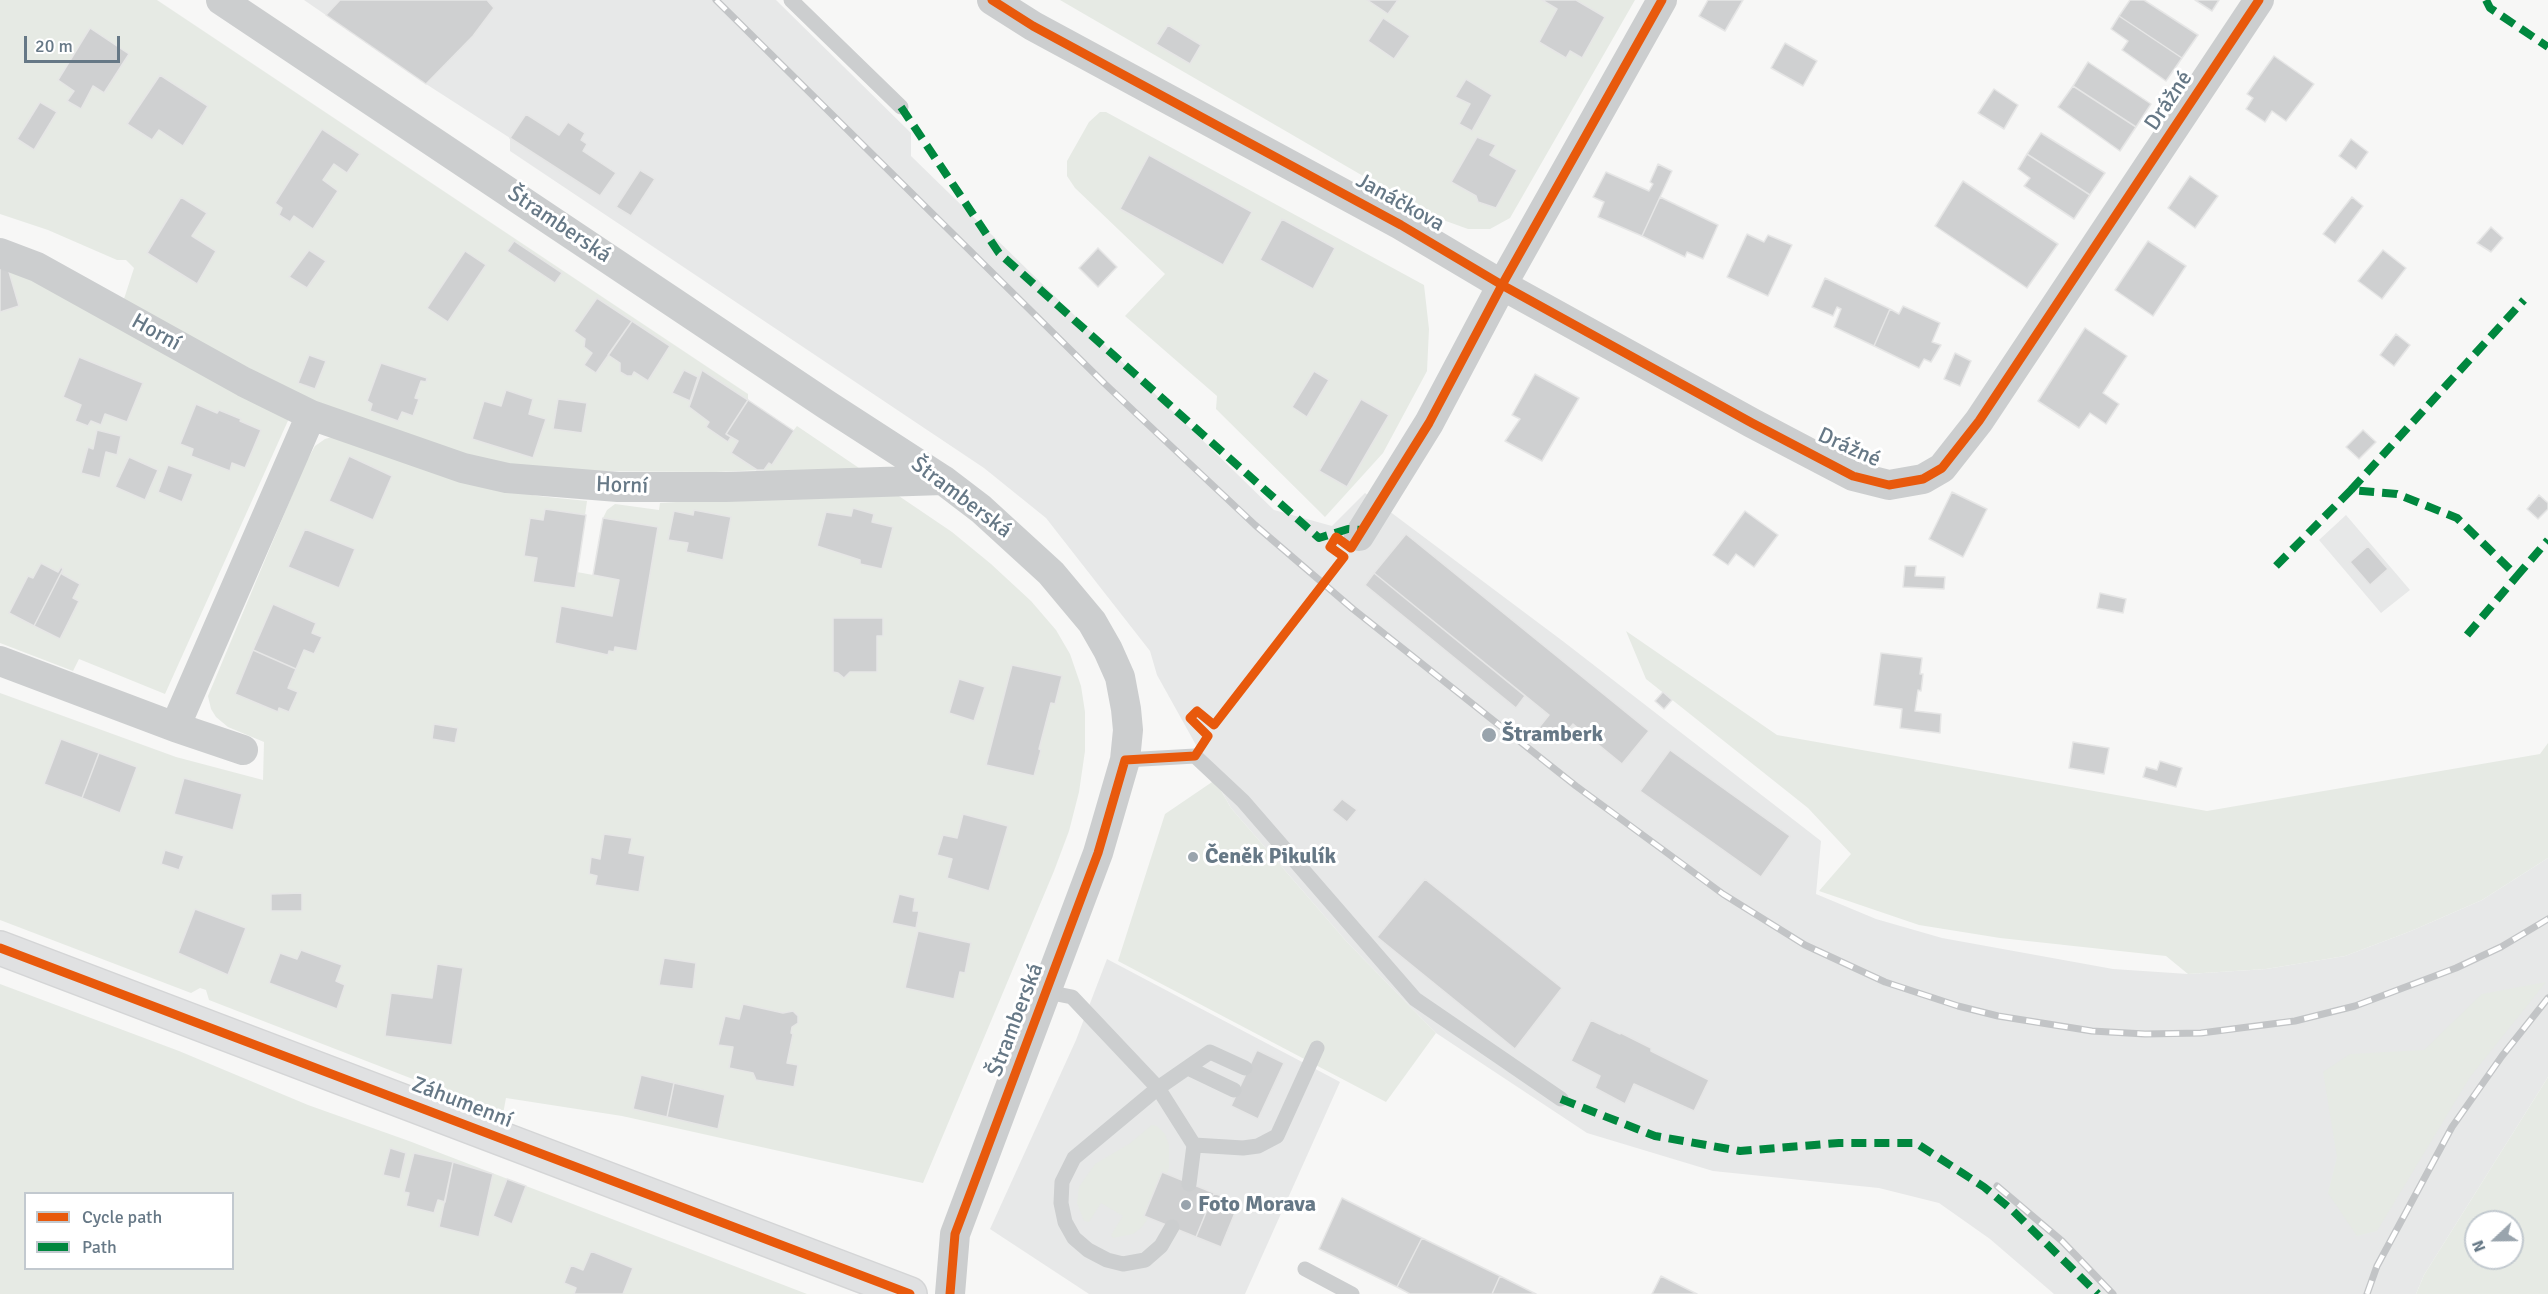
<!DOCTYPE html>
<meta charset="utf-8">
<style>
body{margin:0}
#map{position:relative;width:2548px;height:1294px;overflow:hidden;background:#f7f7f6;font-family:Signika,sans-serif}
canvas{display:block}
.legend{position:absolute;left:24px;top:1192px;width:210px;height:78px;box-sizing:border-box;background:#fff;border:2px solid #c2c9cf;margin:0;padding:8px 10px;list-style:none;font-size:18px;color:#667886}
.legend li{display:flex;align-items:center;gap:12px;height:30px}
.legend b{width:30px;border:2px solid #c2c9cf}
.north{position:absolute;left:2464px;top:1210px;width:60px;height:60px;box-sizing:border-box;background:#fff;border:2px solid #c2c9cf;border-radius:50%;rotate:248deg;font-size:16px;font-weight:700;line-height:24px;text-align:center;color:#667886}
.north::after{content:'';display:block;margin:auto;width:21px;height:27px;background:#99a4ad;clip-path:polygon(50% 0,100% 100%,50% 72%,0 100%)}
.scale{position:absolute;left:24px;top:36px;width:96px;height:27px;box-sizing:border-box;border:3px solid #667886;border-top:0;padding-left:8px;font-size:18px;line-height:21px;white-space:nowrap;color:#667886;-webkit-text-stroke:4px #fff;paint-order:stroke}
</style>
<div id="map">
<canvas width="2548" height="1294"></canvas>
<ul class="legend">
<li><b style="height:8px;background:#e8590c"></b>Cycle path</li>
<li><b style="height:8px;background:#00873e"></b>Path</li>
</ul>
<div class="north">N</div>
<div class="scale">20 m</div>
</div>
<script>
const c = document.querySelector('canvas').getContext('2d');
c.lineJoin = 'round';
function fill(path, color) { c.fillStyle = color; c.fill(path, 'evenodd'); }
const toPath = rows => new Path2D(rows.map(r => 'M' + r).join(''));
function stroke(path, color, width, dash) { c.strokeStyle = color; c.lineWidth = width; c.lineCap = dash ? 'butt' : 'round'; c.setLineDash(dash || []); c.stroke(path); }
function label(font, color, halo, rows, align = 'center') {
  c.font = font + ' Signika,sans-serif'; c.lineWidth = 6; c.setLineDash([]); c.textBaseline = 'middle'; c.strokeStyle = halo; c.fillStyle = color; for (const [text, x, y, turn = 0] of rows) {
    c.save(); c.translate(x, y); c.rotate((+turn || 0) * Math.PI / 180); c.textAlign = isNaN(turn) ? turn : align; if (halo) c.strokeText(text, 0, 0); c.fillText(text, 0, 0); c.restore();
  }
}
const built = toPath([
 [304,0,776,0,911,133,911,156,1274,510,1332,526,1365,493,1564,642,1821,841,1816,894,1876,919,1942,938,2113,969,2188,974,2266,969,2345,956,2411,931,2482,900,2548,858,2548,1077,2424,1275,2416,1294,2054,1294,1990,1239,1939,1203,1879,1188,1713,1171,1587,1133,1436,1033,1347,942,1231,808,1157,675,1150,651,1046,518,984,468,510,151,510,138,426,84],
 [2346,515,2410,590,2381,613,2319,540],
 [1107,959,1340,1082,1245,1294,1089,1294,990,1229,1076,1040]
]);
const green = toPath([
 [0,0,157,0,748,394,748,401,793,431,797,426,859,468,764,475,764,470,716,472,564,471,500,467,321,406,123,302,134,268,126,260,117,260,48,230,0,214],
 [1060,0,1635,0,1510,218,1490,229,1468,229,1432,216],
 [1100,112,1106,112,1424,285,1429,329,1427,371,1383,453,1325,517,1216,409,1217,396,1125,316,1165,274,1075,188,1067,176,1067,161,1089,122],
 [0,263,291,414,165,694,79,659,73,671,0,643],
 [332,437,477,484,538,496,587,501,577,572,593,575,603,518,607,510,615,504,659,510,660,503,790,495,893,492,952,532,991,564,1031,601,1056,630,1070,654,1081,686,1085,712,1085,751,1079,792,1069,831,1054,871,923,1183,622,1116,506,1098,503,1114,209,1000,206,990,200,988,191,993,0,920,0,693,176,757,263,780,264,742,228,727,216,717,211,709,208,696,306,462,315,446,325,439],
 [1626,631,1777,735,2207,811,2540,754,2548,743,2548,858,2482,900,2411,931,2345,956,2266,969,2188,974,2166,956,2000,938,1919,925,1819,891,1851,854,1808,808,1646,679],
 [1215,780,1231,808,1347,942,1436,1033,1386,1102,1118,961,1165,814],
 [2546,982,2470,1077,2377,1231,2357,1236,2328,1193,2337,1157,2323,1072,2350,1054,2424,1050,2482,994],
 [0,984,179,1051,308,1105,409,1141,807,1294,0,1294],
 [26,1194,232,1194,232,1268,26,1268],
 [2548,1077,2548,1294,2416,1294,2424,1275],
 [2476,1222,2512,1222,2512,1258,2476,1258],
 [1152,1125,1157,1126,1165,1134,1169,1145,1169,1168,1153,1211,1142,1227,1133,1234,1113,1238,1111,1235,1123,1216,1101,1203,1089,1222,1084,1221,1077,1203,1079,1187,1095,1164,1129,1144]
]);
const building = toPath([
 [340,0,487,0,494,8,473,36,426,84,326,15,340,0],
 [1367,0,1398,0,1388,14,1367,0],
 [1542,0,1576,0,1605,17,1582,58,1570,51,1566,58,1539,42,1557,9,1542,0],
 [1708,0,1743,0,1725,31,1699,16,1708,0],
 [2130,0,2144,0,2198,35,2182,58,2119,16,2130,0],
 [2195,0,2219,0,2212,11,2195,0],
 [2119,16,2182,58,2166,81,2122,50,2128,41,2111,29,2119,16],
 [1383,18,1410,36,1394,59,1368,41,1383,18],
 [1168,25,1201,45,1190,64,1156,44,1168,25],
 [90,28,129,54,104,93,93,86,81,109,67,101,74,91,58,80,90,28],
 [1785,43,1817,61,1803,86,1771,68,1785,43],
 [2274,56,2314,84,2286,121,2272,111,2265,122,2246,109,2253,98,2247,94,2274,56],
 [2088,62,2151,104,2136,127,2073,86,2088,62],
 [160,75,208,106,183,146,159,130,152,140,127,124,160,75],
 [1466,79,1492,95,1472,131,1459,124,1470,104,1455,97,1466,79],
 [2073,86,2136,127,2120,151,2058,107,2073,86],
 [1994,89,2018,105,2004,129,1978,113,1994,89],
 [40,102,57,112,34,150,17,139,40,102],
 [526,114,559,135,568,122,585,133,581,140,587,144,583,151,616,173,600,196,510,138,526,114],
 [322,129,360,154,347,173,334,164,323,180,338,191,313,229,294,216,290,222,279,215,282,208,275,203,322,129],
 [2041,133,2105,173,2090,195,2027,154,2041,133],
 [1477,137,1496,145,1490,155,1517,170,1496,208,1478,202,1476,196,1451,182,1477,137],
 [2351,139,2368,152,2356,169,2339,156,2351,139],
 [2027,154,2090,195,2074,219,2024,186,2030,178,2018,169,2027,154],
 [1149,155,1252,212,1223,265,1120,209,1149,155],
 [1658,164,1672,171,1642,236,1598,217,1604,202,1593,197,1606,172,1649,191,1653,184,1650,182,1658,164],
 [640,170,655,179,631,216,616,207,640,170],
 [2190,176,2218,196,2195,228,2168,208,2190,176],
 [1963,181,2058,244,2027,288,1935,226,1963,181],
 [181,197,207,213,192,236,216,251,197,284,147,253,181,197],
 [1660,197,1718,225,1703,259,1687,252,1685,257,1642,236,1660,197],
 [2352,197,2363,206,2335,243,2323,234,2352,197],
 [1282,219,1335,248,1313,289,1260,260,1282,219],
 [2491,227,2503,238,2491,252,2477,243,2491,227],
 [1747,234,1764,242,1768,235,1792,245,1768,296,1727,277,1747,234],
 [514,241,562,273,555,283,507,251,514,241],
 [2148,241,2186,266,2153,316,2115,290,2148,241],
 [1098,248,1117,267,1098,287,1079,268,1098,248],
 [309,250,326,261,307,288,289,277,309,250],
 [2383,250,2406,268,2382,299,2358,281,2383,250],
 [465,251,486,265,448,322,427,308,465,251],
 [7,265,19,306,0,312,0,268,7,265],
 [1825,278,1890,309,1874,346,1834,327,1841,309,1837,307,1833,316,1812,307,1825,278],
 [597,298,632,321,596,373,584,365,592,353,584,347,585,339,574,331,597,298],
 [1903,306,1940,323,1932,342,1941,345,1931,362,1924,359,1919,368,1874,346,1890,309,1899,314,1903,306],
 [632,321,670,346,648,381,634,372,632,376,627,376,620,372,620,363,608,355,632,321],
 [2085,328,2127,356,2103,393,2119,404,2106,424,2090,413,2079,428,2038,401,2085,328],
 [2396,334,2410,345,2394,366,2380,355,2396,334],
 [1955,353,1971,361,1960,386,1944,379,1955,353],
 [309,355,326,361,315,389,298,383,309,355],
 [79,357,143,383,127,422,105,414,101,425,91,421,88,426,75,421,81,405,63,397,79,357],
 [381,363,427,378,426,382,421,381,415,398,419,399,413,416,402,412,398,421,370,411,372,404,367,401,381,363],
 [684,370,698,377,690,401,672,393,684,370],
 [702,370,748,400,726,434,731,437,728,442,706,427,709,422,689,407,702,370],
 [1314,371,1329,380,1307,417,1292,407,1314,371],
 [1535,374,1579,398,1542,461,1505,441,1520,419,1512,415,1535,374],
 [506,390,533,399,529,414,546,419,533,458,472,439,484,401,501,406,506,390],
 [558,399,587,403,582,433,553,429,558,399],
 [1361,399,1389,415,1347,487,1319,471,1361,399],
 [748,400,794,431,772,465,769,463,764,470,757,470,731,453,738,441,726,434,748,400],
 [196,404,217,413,219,410,241,419,240,421,261,430,245,468,232,463,230,471,191,456,193,449,180,444,196,404],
 [97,430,121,436,117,455,106,452,100,478,81,473,88,447,93,449,97,430],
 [2363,430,2376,442,2359,459,2346,447,2363,430],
 [349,456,392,476,373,520,329,501,349,456],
 [129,457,158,470,145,500,115,487,129,457],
 [168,465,193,474,182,502,158,492,168,465],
 [1952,492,1987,509,1963,557,1929,539,1952,492],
 [2539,495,2548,503,2548,509,2538,519,2527,509,2539,495],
 [853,508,874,514,872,522,893,527,882,569,860,564,860,560,817,546,826,512,851,516,853,508],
 [545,509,586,515,575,588,533,582,537,558,524,556,530,518,543,520,545,509],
 [694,510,731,517,723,560,686,552,688,543,668,540,674,511,693,515,694,510],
 [1745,511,1778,535,1754,567,1736,554,1728,565,1713,555,1745,511],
 [603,518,658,527,637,651,615,647,614,652,609,651,608,655,555,643,561,606,612,616,619,580,593,575,603,518],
 [305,529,355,549,339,588,288,567,305,529],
 [1406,534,1649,731,1622,764,1573,724,1556,745,1537,730,1549,715,1374,573,1406,534],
 [2368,546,2388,569,2370,585,2350,562,2368,546],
 [41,563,58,572,61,567,63,569,34,626,9,613,28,576,33,578,41,563],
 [1905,566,1916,566,1915,576,1945,577,1944,589,1903,587,1905,566],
 [63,569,62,574,80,584,73,598,79,601,60,639,34,626,63,569],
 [1374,573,1525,696,1516,708,1365,585,1374,573],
 [2100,593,2126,599,2123,613,2097,608,2100,593],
 [273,604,316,623,312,633,322,637,314,654,304,650,296,669,253,650,273,604],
 [833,618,883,618,883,636,877,636,877,672,850,672,844,678,838,673,833,672,833,618],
 [253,650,296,669,288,688,298,692,289,712,279,708,278,712,235,694,253,650],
 [1881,653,1922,658,1920,674,1923,674,1921,691,1918,690,1915,711,1941,714,1940,733,1900,728,1902,709,1874,705,1881,653],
 [1012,665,1062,676,1055,704,1051,703,1039,749,1041,750,1034,776,986,765,1012,665],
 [959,679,985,687,974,721,949,713,959,679],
 [1663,692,1672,700,1664,709,1655,701,1663,692],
 [434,724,458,728,455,743,432,739,434,724],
 [61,739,99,753,82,798,44,784,61,739],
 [2073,742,2109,748,2104,774,2069,768,2073,742],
 [1670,750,1790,836,1761,877,1640,791,1670,750],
 [99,753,137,767,120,813,82,798,99,753],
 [2160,761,2182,768,2176,787,2143,777,2146,767,2157,770,2160,761],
 [184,778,242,794,233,830,174,814,184,778],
 [1342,799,1357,810,1347,822,1332,810,1342,799],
 [963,814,1008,826,989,891,947,878,952,859,937,855,943,835,957,838,963,814],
 [604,834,632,838,629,853,645,856,639,892,595,885,597,876,589,874,591,857,600,859,604,834],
 [165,850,184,856,179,870,161,864,165,850],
 [1425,879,1562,988,1515,1049,1377,937,1425,879],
 [302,893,302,911,271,911,271,894,302,893],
 [899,894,915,898,913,911,919,911,916,928,892,923,899,894],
 [195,909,246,928,228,975,178,953,195,909],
 [918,931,971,943,965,973,960,972,954,999,905,988,918,931],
 [301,950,342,965,336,981,345,985,337,1009,269,983,280,953,297,959,301,950],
 [664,958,696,963,693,989,659,985,664,958],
 [437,964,463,968,452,1045,385,1036,391,993,432,998,437,964],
 [743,1004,783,1013,793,1011,798,1016,798,1023,792,1027,791,1033,793,1034,787,1063,798,1065,794,1087,756,1080,753,1073,729,1068,733,1047,718,1045,725,1016,739,1019,743,1004],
 [1591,1020,1620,1034,1621,1033,1651,1048,1651,1051,1709,1080,1694,1111,1634,1084,1625,1104,1595,1088,1600,1076,1571,1061,1591,1020],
 [1257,1050,1284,1063,1258,1119,1231,1106,1257,1050],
 [641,1075,674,1083,667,1117,633,1109,641,1075],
 [674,1083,725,1095,718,1129,667,1117,674,1083],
 [390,1148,406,1153,400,1179,383,1175,390,1148],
 [414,1153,453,1162,445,1202,438,1200,434,1213,406,1206,409,1193,404,1192,414,1153],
 [453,1162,493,1174,479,1237,439,1227,453,1162],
 [1162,1172,1214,1193,1196,1237,1144,1216,1162,1172],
 [507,1179,526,1186,512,1224,493,1216,507,1179],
 [1214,1193,1239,1203,1221,1247,1196,1237,1214,1193],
 [1342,1198,1422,1238,1397,1287,1319,1249,1342,1198],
 [1422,1238,1500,1276,1492,1294,1410,1294,1397,1287,1422,1238],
 [591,1251,633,1268,623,1294,574,1294,576,1288,564,1283,571,1265,583,1270,591,1251],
 [1500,1276,1536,1294,1492,1294,1500,1276],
 [1661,1276,1697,1294,1652,1294,1661,1276]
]);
const lane = toPath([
 [791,0,901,107],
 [1125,760,1195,756,1243,801,1415,999,1561,1099],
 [1047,992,1072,997,1158,1088,1194,1145,1189,1184],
 [1188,1068,1234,1090],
 [1194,1145,1243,1148,1258,1146,1277,1136,1317,1048],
 [1172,1227,1161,1246,1145,1260,1123,1264,1107,1260,1088,1250,1074,1238,1065,1222,1061,1203,1062,1182,1074,1158,1158,1088,1210,1052,1245,1068],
 [1305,1269,1352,1294]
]);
const street = toPath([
 [221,0,827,405,943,480,981,509,1051,573,1092,622,1108,650,1120,677,1126,709,1128,730,1125,760,1098,853,955,1234,950,1294],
 [992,0,1033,26,1401,225,1502,285,1752,423,1853,476,1889,485,1923,479,1942,468,1979,421,2259,0],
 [0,253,37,267,244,382,311,415,463,468,507,478,618,487,726,487,943,480],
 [1359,536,1429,423,1502,285,1662,0],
 [0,661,175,727,243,750],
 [175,727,311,415]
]);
const secondary = toPath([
 [0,948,910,1294]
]);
const rail = toPath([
 [716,0,1105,384,1255,525,1353,609,1576,786,1723,894,1805,945,1885,982,1958,1006,1998,1016,2092,1031,2145,1034,2201,1033,2295,1021,2355,1006,2456,968,2501,947,2548,919],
 [1997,1186,2062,1241,2113,1294],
 [2367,1294,2377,1266,2452,1127,2502,1056,2548,998]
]);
const quiet = toPath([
 [2486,0,2490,8,2548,47],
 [901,107,999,253,1319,538,1348,529,1363,530],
 [2351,490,2524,300],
 [2276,566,2351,490,2397,494,2457,518,2517,576,2548,540],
 [2467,635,2517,576],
 [1561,1099,1655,1136,1740,1151,1839,1143,1916,1143,1984,1187,2012,1210,2098,1294]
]);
const cycleway = toPath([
 [992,0,1033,26,1401,225,1502,285,1752,423,1853,476,1889,485,1923,479,1942,468,1979,421,2259,0],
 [0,948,910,1294],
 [950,1294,955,1234,1098,853,1125,760,1195,756,1208,736,1190,718,1197,711,1214,725,1344,557,1330,547,1336,537,1351,548,1429,423,1502,285,1662,0]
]);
const markers = [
 [1489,735,8,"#99a4ad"],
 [1193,857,6,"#99a4ad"],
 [1186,1205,6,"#99a4ad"]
];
const streetNames = [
 ["Drážné",2169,101,-56],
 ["Janáčkova",1400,203,29],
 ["Štramberská",559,225,34],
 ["Horní",156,333,29],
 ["Drážné",1849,448,24],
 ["Horní",622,486,2],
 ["Štramberská",961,498,37],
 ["Štramberská",1016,1020,-69],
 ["Záhumenní",462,1103,21]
];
const poiNames = [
 ["Štramberk",1502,735],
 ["Čeněk Pikulík",1205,857],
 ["Foto Morava",1198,1205]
];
fill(built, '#e7e8e8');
fill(green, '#e6eae4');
fill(building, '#cfd0d1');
stroke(building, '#e6e6e6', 1.5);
stroke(secondary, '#d4d5d6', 36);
stroke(lane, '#cccecf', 15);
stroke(street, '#cccecf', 30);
stroke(secondary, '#e0e1e2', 33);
stroke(rail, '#c2c4c6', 7);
stroke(rail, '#fff', 4.5, [14]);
stroke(quiet, '#00873e', 8, [15, 8]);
stroke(cycleway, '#e8590c', 9);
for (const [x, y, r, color] of markers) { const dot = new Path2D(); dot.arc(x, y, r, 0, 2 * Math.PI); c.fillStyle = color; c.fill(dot); stroke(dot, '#fff', 2); }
label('22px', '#667886', '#fff', streetNames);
label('bold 22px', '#667886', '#fff', poiNames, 'left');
</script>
